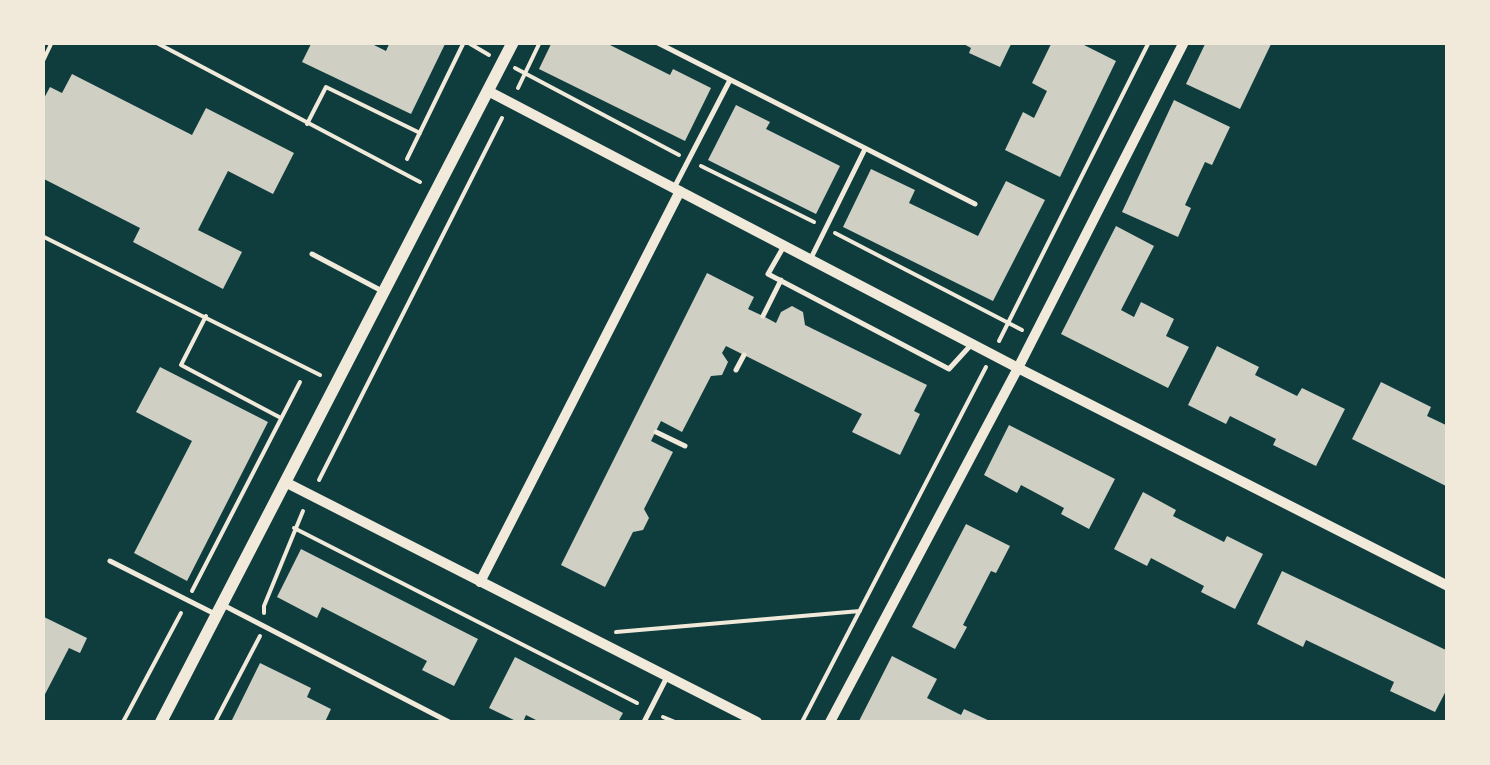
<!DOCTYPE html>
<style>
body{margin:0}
#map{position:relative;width:1490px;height:765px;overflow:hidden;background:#0f3d3e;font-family:"Alegreya Sans",sans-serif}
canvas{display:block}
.frame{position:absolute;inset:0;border:45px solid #f1e9da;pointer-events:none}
</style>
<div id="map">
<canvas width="1490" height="765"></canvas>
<div class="frame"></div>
</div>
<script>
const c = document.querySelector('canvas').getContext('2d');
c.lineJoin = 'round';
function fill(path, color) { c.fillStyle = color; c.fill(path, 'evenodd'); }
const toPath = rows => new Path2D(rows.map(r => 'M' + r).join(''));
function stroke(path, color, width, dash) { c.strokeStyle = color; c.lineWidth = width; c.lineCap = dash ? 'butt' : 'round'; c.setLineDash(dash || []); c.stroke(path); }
const building = toPath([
 [312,42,368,42,386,51,390,42,446,42,411,114,302,62],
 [552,42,611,42,610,45,670,75,673,69,711,88,685,141,539,69],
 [960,42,1012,42,1000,67,969,53,971,48],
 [1052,42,1078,42,1116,61,1060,177,1005,150,1023,112,1034,118,1047,91,1032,83],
 [1206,42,1272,42,1240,109,1186,84],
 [72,74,192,135,206,108,294,153,273,194,228,171,198,230,242,252,223,289,133,242,140,228,42,178,42,102,50,87,62,93],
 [1174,100,1230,127,1212,165,1205,162,1185,205,1191,208,1178,237,1122,212],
 [736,105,770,122,766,129,840,166,816,214,708,160],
 [871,169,915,190,909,203,978,236,1006,181,1045,200,993,301,843,227],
 [1116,226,1154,246,1121,310,1134,317,1141,302,1174,319,1166,336,1189,347,1168,388,1061,334],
 [707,273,754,297,748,309,763,316,776,323,781,312,792,306,803,312,805,325,927,385,914,411,920,414,900,455,852,432,862,414,726,346,722,353,728,362,722,375,711,376,682,432,661,421,651,441,673,452,644,509,649,518,643,530,633,532,605,587,561,565],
 [1217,346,1259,367,1255,375,1297,396,1302,388,1345,409,1316,466,1273,445,1276,439,1230,416,1226,424,1188,405],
 [160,367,268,422,187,581,134,553,192,441,136,412],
 [1381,382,1431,407,1427,416,1448,426,1448,487,1352,439],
 [1009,425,1115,479,1089,529,1061,514,1064,508,1021,485,1017,493,984,475],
 [1143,492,1176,510,1173,516,1224,542,1227,536,1263,554,1235,609,1201,592,1204,586,1151,558,1147,566,1114,549],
 [966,524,1010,546,996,573,991,571,963,625,967,627,955,649,912,627],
 [301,549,478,639,454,686,422,670,427,661,322,607,317,618,277,597],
 [1282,571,1448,651,1448,687,1435,712,1390,691,1394,682,1306,640,1303,647,1257,624],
 [42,616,87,638,80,653,69,648,42,700],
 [892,656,937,679,927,698,961,715,964,709,992,722,859,721],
 [515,657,623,713,618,722,540,722,526,715,523,722,518,722,489,708],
 [260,663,311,688,307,697,331,709,325,722,231,722]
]);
const path = toPath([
 [155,42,420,182],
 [467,42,489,55],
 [42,63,52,42],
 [515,68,679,155],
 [518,88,540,42],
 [307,124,326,87,420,133],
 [407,159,464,42],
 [701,166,814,222],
 [835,233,1022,330],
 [42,236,320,375],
 [206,316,181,365,281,418],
 [999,341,1149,42],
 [319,480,502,118],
 [294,528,637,703],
 [192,591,300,382],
 [264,613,264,606,303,511],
 [616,632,860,611],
 [663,717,675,722],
 [123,722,181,613],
 [215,722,260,636],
 [802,722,986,367]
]);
const service = toPath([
 [656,42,975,204],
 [674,188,730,80],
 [784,246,768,274,949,369,970,346],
 [312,254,382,291],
 [811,258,865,149],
 [763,316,781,280],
 [736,370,744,355],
 [656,432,685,446],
 [110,561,215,614],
 [223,605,449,722],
 [644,722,667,677]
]);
const minor = toPath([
 [488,91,1018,368,1448,586],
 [287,483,757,722],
 [480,582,680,191],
 [830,722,1018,368,1184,42]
]);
const tertiary = toPath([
 [161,722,513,42]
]);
fill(building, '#cfcfc3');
stroke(path, '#f1e9da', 4);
stroke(service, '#f1e9da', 5);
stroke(minor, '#f1e9da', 10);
stroke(tertiary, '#f1e9da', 12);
</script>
